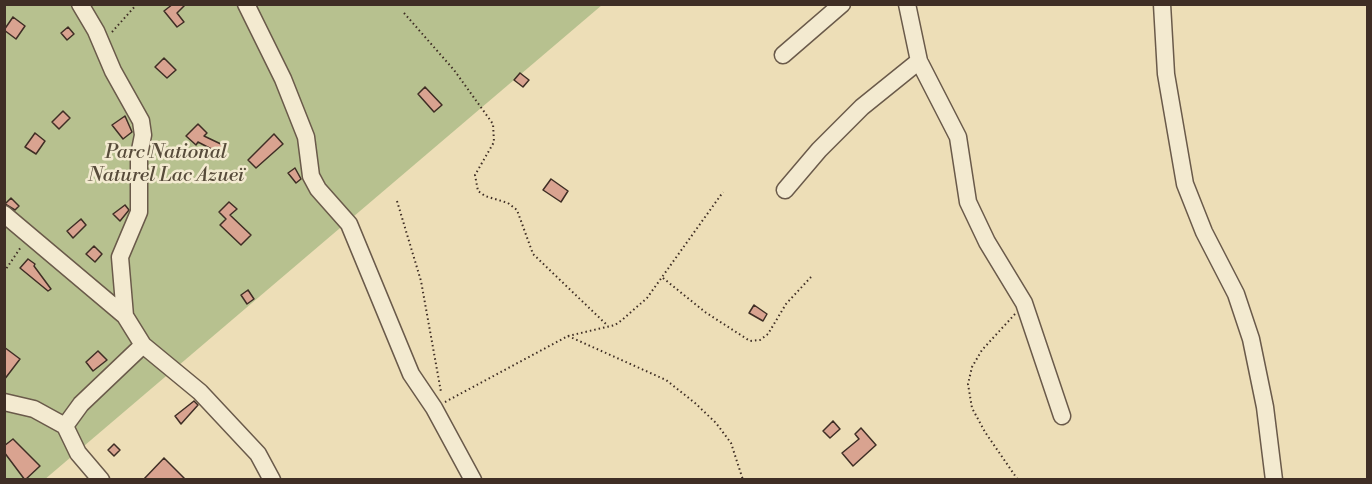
<!DOCTYPE html>
<meta charset="utf-8">
<style>
body{margin:0}
#map{position:relative;width:1372px;height:484px;overflow:hidden;background:#eddeb7;font-family:"Libre Bodoni",serif}
canvas{display:block}
.frame{position:absolute;inset:0;border:6px solid #3f2e25;pointer-events:none}
</style>
<div id="map">
<canvas width="1372" height="484"></canvas>
<div class="frame"></div>
</div>
<script>
const c = document.querySelector('canvas').getContext('2d');
c.lineJoin = 'round';
function fill(path, color) { c.fillStyle = color; c.fill(path, 'evenodd'); }
const toPath = rows => new Path2D(rows.map(r => 'M' + r).join(''));
function stroke(path, color, width, dash) { c.strokeStyle = color; c.lineWidth = width; c.lineCap = dash ? 'butt' : 'round'; c.setLineDash(dash || []); c.stroke(path); }
function label(font, color, halo, rows, align = 'center') {
  c.font = font + ' "Libre Bodoni",serif'; c.lineWidth = 5; c.setLineDash([]); c.textBaseline = 'middle'; c.strokeStyle = halo; c.fillStyle = color; for (const [text, x, y, turn = 0] of rows) {
    c.save(); c.translate(x, y); c.rotate((+turn || 0) * Math.PI / 180); c.textAlign = isNaN(turn) ? turn : align; if (halo) c.strokeText(text, 0, 0); c.fillText(text, 0, 0); c.restore();
  }
}
const green = toPath([
 [4,5,602,5,44,480,5,479]
]);
const building = toPath([
 [173,4,186,4,177,13,184,22,177,27,164,11,173,4],
 [13,17,25,26,16,39,4,30,13,17],
 [68,27,74,34,67,40,61,33,68,27],
 [164,58,176,70,167,78,155,67,164,58],
 [520,73,529,80,523,87,514,80,520,73],
 [425,87,442,105,434,112,418,94,425,87],
 [63,111,70,118,59,129,52,122,63,111],
 [125,116,132,132,123,139,112,125,125,116],
 [198,124,207,133,204,136,225,146,221,154,198,142,196,145,186,136,198,124],
 [35,133,45,141,36,154,25,147,35,133],
 [274,134,283,144,256,168,248,160,274,134],
 [295,168,301,179,296,183,288,173,295,168],
 [551,179,568,191,561,202,543,190,551,179],
 [11,198,19,206,15,210,5,204,11,198],
 [229,202,237,209,230,215,251,235,241,245,220,225,226,219,219,212,229,202],
 [125,205,129,210,120,221,113,214,125,205],
 [81,219,86,225,73,238,67,231,81,219],
 [94,246,102,254,95,262,86,254,94,246],
 [28,259,35,264,34,266,51,289,48,291,20,268,28,259],
 [248,290,254,299,247,304,241,295,248,290],
 [754,305,767,314,763,321,749,313,754,305],
 [4,347,20,359,4,380,4,347],
 [98,351,107,360,93,371,86,362,98,351],
 [194,401,198,405,181,424,175,416,194,401],
 [833,421,840,429,830,438,823,431,833,421],
 [861,428,876,445,853,466,842,453,859,439,855,434,861,428],
 [13,439,40,466,25,480,4,452,4,446,13,439],
 [114,444,120,450,114,456,108,450,114,444],
 [164,458,186,480,143,480,164,458]
]);
const path = toPath([
 [404,13,454,70,493,124,494,142,475,175,478,191,485,196,508,203,517,210,533,254,608,326],
 [112,32,137,4],
 [397,201,421,281,441,392],
 [4,272,21,247],
 [663,278,705,312,750,341,760,340,768,334,786,304,811,277],
 [1015,314,982,350,972,367,968,384,972,408,985,432,1018,480],
 [568,336,666,380,695,403,716,423,731,443,743,480],
 [445,402,568,336,615,325,622,320,647,298,723,192]
]);
const minor = toPath([
 [80,4,96,31,113,71,141,121,143,135,139,155,139,212,120,257,125,316,143,345,200,392,258,454,272,480],
 [246,4,283,79,306,137,311,176,318,189,349,224,411,374,434,408,473,480],
 [907,4,919,61,958,137,968,202,987,242,1024,303,1062,416],
 [1162,4,1166,74,1185,184,1204,232,1236,294,1251,339,1265,407,1274,480],
 [783,55,842,4],
 [785,190,819,150,862,107,919,61],
 [4,214,125,316],
 [4,402,34,409,65,426,78,453,101,480],
 [65,426,81,404,143,345]
]);
const parkNames = [
 ["Parc National",166,153],
 ["Naturel Lac Azueï",166,176]
];
fill(green, '#b7c18f');
fill(building, '#d9a390');
stroke(building, '#3f2e25', 1.5);
stroke(minor, '#6a5a4a', 19);
stroke(path, '#3f2e25', 2, [1.5, 3]);
stroke(minor, '#f3ead0', 16);
label('italic 20px', '#574b3a', '#f3ead0', parkNames);
</script>
